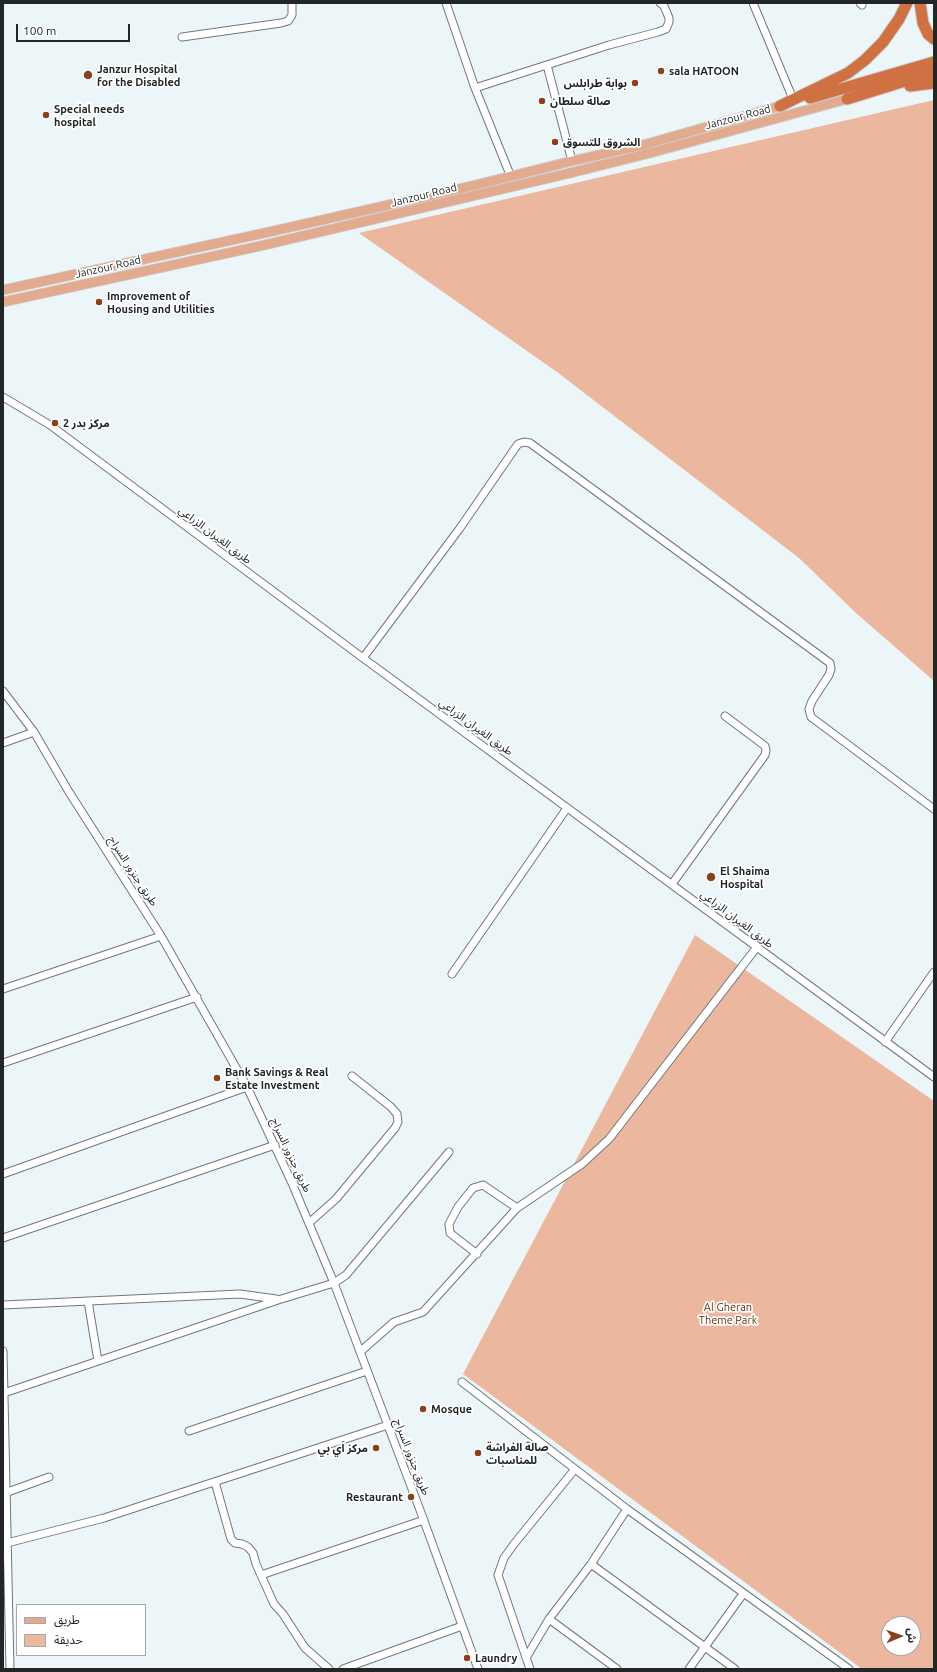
<!DOCTYPE html>
<meta charset="utf-8">
<style>
body{margin:0}
#map{position:relative;width:937px;height:1672px;overflow:hidden;background:#ecf6f8;font-family:Ubuntu,"Noto Sans Arabic",sans-serif}
canvas{display:block}
.frame{position:absolute;inset:0;border:4px solid #222626;pointer-events:none}
.legend{position:absolute;left:16px;top:1604px;width:130px;height:52px;box-sizing:border-box;background:#fff;border:1px solid #a7a8a8;margin:0;padding:5px 7px;list-style:none;font-size:12px;color:#222626}
.legend li{display:flex;align-items:center;gap:8px;height:20px}
.legend b{width:20px;border:1px solid #a7a8a8}
.north{position:absolute;left:881px;top:1616px;width:40px;height:40px;box-sizing:border-box;background:#fff;border:1px solid #a7a8a8;border-radius:50%;rotate:88deg;font-size:11px;font-weight:700;line-height:16px;text-align:center;color:#222626}
.north::after{content:'';display:block;margin:auto;width:14px;height:18px;background:#87411c;clip-path:polygon(50% 0,100% 100%,50% 72%,0 100%)}
.scale{position:absolute;left:16px;top:24px;width:114px;height:18px;box-sizing:border-box;border:2px solid #222626;border-top:0;padding-left:5px;font-size:12px;line-height:14px;white-space:nowrap;color:#222626;-webkit-text-stroke:3px #fff;paint-order:stroke}
</style>
<div id="map">
<canvas width="937" height="1672"></canvas>
<div class="frame"></div>
<ul class="legend">
<li><b style="height:5px;background:#e2aa8e"></b>طريق</li>
<li><b style="height:11px;background:#ebb79f"></b>حديقة</li>
</ul>
<div class="north">ش</div>
<div class="scale">100 m</div>
</div>
<script>
const c = document.querySelector('canvas').getContext('2d');
c.lineJoin = 'round';
function fill(path, color) { c.fillStyle = color; c.fill(path, 'evenodd'); }
const toPath = rows => new Path2D(rows.map(r => 'M' + r).join(''));
function stroke(path, color, width, dash) { c.strokeStyle = color; c.lineWidth = width; c.lineCap = dash ? 'butt' : 'round'; c.setLineDash(dash || []); c.stroke(path); }
function label(font, color, halo, rows, align = 'center') {
  c.font = font + ' Ubuntu,"Noto Sans Arabic",sans-serif'; c.lineWidth = 3.5; c.setLineDash([]); c.textBaseline = 'middle'; c.strokeStyle = halo; c.fillStyle = color; for (const [text, x, y, turn = 0] of rows) {
    c.save(); c.translate(x, y); c.rotate((+turn || 0) * Math.PI / 180); c.textAlign = isNaN(turn) ? turn : align; if (halo) c.strokeText(text, 0, 0); c.fillText(text, 0, 0); c.restore();
  }
}
const green = toPath([
 [934,100,934,681,856,613,799,558,557,372,359,233],
 [695,935,934,1101,934,1669,862,1669,463,1374],
 [889,1624,913,1624,913,1648,889,1648]
]);
const minor = toPath([
 [446,3,475,88,511,177],
 [753,3,793,99],
 [860,3,862,5],
 [182,37,281,23,288,21,292,15,292,3],
 [547,65,572,161],
 [475,88,609,45,658,32,666,29,669,22,669,18,664,6,660,3],
 [3,397,50,425,363,658,934,1077],
 [363,658,460,528,518,444,524,442,530,443,830,663,831,669,829,675,812,701,809,709,811,717,934,809],
 [3,691,34,732,69,792,161,936,247,1087,292,1183,334,1283,420,1510,478,1669],
 [3,743,34,732],
 [672,884,765,755,766,750,765,746,725,716],
 [452,974,567,808],
 [3,989,161,936],
 [885,1042,934,972],
 [3,1063,197,997],
 [3,1174,247,1087],
 [310,1222,336,1199,395,1128,398,1122,397,1114,391,1107,352,1076],
 [3,1238,275,1145],
 [477,1254,450,1233,449,1224,458,1207,473,1188,483,1185,517,1208],
 [88,1301,98,1361],
 [3,1305,240,1294,276,1299],
 [3,1351,10,1669],
 [361,1351,394,1322,423,1312,517,1208,582,1164,609,1139,757,947],
 [462,1382,627,1509,849,1669],
 [4,1393,278,1300,334,1283,346,1275,449,1152],
 [189,1431,367,1371],
 [215,1482,231,1539,235,1543,242,1544,248,1547,253,1553,256,1564,274,1604,283,1614,305,1648,329,1669],
 [5,1493,49,1477],
 [7,1543,104,1518,388,1425],
 [591,1564,735,1669],
 [261,1575,424,1520],
 [549,1619,617,1669],
 [526,1658,549,1619,591,1564,627,1509],
 [343,1669,462,1626],
 [530,1669,498,1575,504,1558,514,1544,575,1469],
 [689,1669,743,1594]
]);
const major = toPath([
 [3,290,278,230,476,185,572,161,647,144,780,106],
 [3,302,260,246,570,173,650,153,847,99]
]);
const highway = toPath([
 [920,3,923,23,928,34,934,39],
 [910,86,934,83],
 [810,98,934,62],
 [847,99,934,72],
 [780,106,848,73,865,60,883,42,899,19,907,3]
]);
const markers = [
 [661,71,4,"#87411c"],
 [88,75,5,"#87411c"],
 [635,83,4,"#87411c"],
 [542,101,4,"#87411c"],
 [46,115,4,"#87411c"],
 [555,142,4,"#87411c"],
 [99,302,4,"#87411c"],
 [55,423,4,"#87411c"],
 [711,877,5,"#87411c"],
 [217,1078,4,"#87411c"],
 [423,1409,4,"#87411c"],
 [376,1448,4,"#87411c"],
 [478,1453,4,"#87411c"],
 [411,1497,4,"#87411c"],
 [467,1658,4,"#87411c"]
];
const poiNames = [
 ["Janzur Hospital",97,69],
 ["for the Disabled",97,82],
 ["sala HATOON",669,71],
 ["بوابة طرابلس",627,83,"right"],
 ["صالة سلطان",550,101],
 ["Special needs",54,109],
 ["hospital",54,122],
 ["الشروق للتسوق",563,142],
 ["Improvement of",107,296],
 ["Housing and Utilities",107,309],
 ["مركز بدر 2",63,423],
 ["El Shaima",720,871],
 ["Hospital",720,884],
 ["Bank Savings & Real",225,1072],
 ["Estate Investment",225,1085],
 ["Mosque",431,1409],
 ["صالة الفراشة",486,1447],
 ["للمناسبات",486,1460],
 ["مركز اَي بي",368,1448,"right"],
 ["Restaurant",403,1497,"right"],
 ["Laundry",475,1658]
];
const streetNames = [
 ["Janzour Road",738,117,-15],
 ["Janzour Road",424,195,-14],
 ["Janzour Road",108,267,-13],
 ["طريق الغيران الزراعي",215,535,37],
 ["طريق الغيران الزراعي",476,727,36],
 ["طريق جنزور السراج",133,871,57],
 ["طريق الغيران الزراعي",737,919,37],
 ["طريق جنزور السراج",291,1155,65],
 ["طريق جنزور السراج",412,1457,69]
];
const parkNames = [
 ["Al Gheran",728,1307],
 ["Theme Park",728,1320]
];
fill(green, '#ebb79f');
stroke(minor, '#6f787a', 9);
stroke(major, '#cecfcf', 11);
stroke(highway, '#cecfcf', 13);
stroke(minor, '#fff', 7);
stroke(major, '#e2aa8e', 9);
stroke(highway, '#cf7143', 11);
for (const [x, y, r, color] of markers) { const dot = new Path2D(); dot.arc(x, y, r, 0, 2 * Math.PI); c.fillStyle = color; c.fill(dot); stroke(dot, '#fff', 1.5); }
label('bold 11px', '#222626', '#fff', poiNames, 'left');
label('11px', '#222626', '#fff', streetNames);
label('11px', '#692e0d', '#fff', parkNames);
</script>
